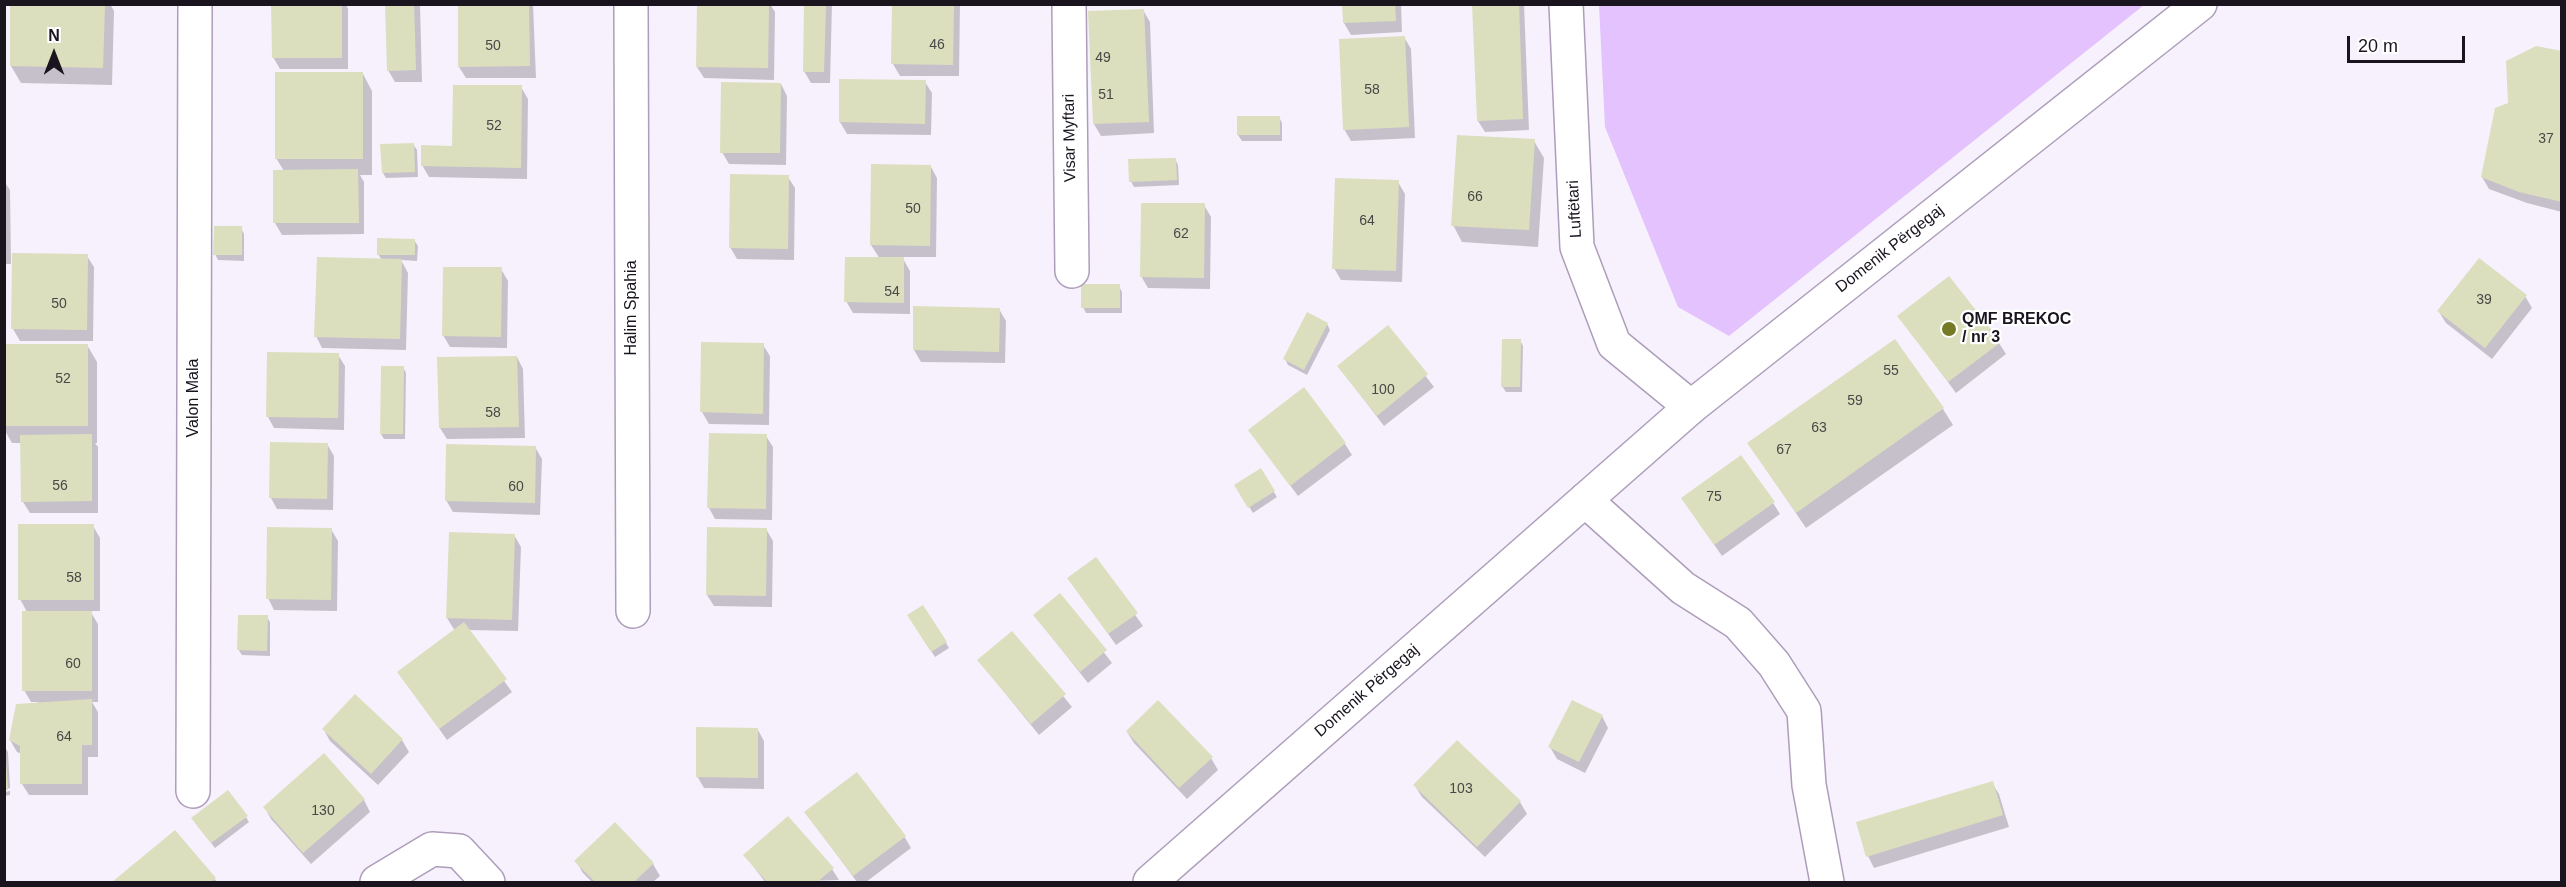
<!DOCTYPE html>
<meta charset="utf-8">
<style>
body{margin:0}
#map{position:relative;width:2566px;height:887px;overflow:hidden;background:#f7f1fd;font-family:Arial,sans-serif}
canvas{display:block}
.frame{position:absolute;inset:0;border:6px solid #1a141f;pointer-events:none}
.north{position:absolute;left:24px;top:24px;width:60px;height:60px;-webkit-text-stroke:4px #fff;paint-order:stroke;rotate:0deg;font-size:16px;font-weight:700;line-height:24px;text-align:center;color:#1a141f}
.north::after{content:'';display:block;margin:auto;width:21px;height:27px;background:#1a141f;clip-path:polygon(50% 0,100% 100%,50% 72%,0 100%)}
.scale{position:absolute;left:2347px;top:36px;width:118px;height:27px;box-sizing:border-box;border:3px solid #1a141f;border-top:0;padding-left:8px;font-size:18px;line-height:21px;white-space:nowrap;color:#1a141f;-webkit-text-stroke:4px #fff;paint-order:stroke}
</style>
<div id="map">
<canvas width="2566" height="887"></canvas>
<div class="frame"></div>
<div class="north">N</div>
<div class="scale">20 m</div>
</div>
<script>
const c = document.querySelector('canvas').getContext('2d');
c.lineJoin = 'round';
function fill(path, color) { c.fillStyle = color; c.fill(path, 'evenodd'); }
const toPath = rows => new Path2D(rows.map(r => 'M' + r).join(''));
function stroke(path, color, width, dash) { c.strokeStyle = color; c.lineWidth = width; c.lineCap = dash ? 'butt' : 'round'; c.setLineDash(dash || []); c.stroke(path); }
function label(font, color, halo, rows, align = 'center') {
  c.font = font + ' Arial,sans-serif'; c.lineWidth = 4.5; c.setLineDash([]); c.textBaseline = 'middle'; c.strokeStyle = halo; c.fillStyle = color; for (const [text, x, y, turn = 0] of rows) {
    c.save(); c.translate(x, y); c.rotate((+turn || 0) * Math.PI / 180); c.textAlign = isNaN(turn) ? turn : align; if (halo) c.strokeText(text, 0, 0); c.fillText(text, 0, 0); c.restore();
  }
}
const green = toPath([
 [1599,5,1599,4,2144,5,1729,336,1678,307,1605,127]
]);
const shadow = toPath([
 [12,4,110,4,114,11,112,85,21,83,11,66],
 [273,4,346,4,348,9,348,69,280,69,273,57],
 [387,4,420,4,422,82,395,82,388,70],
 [459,4,533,4,536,78,466,78,459,67],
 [698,4,770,4,775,12,774,80,704,78,697,67],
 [805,4,832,4,830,83,811,83,804,71],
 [894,4,960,4,959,76,900,76,893,64],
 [1343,4,1401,4,1402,32,1351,35,1344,23],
 [1473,4,1524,4,1529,130,1485,132,1478,121],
 [1143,10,1150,22,1154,133,1101,136,1094,124],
 [1404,37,1411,49,1415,138,1351,141,1344,129],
 [2562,52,2562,212,2527,203,2489,189,2482,177],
 [363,74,372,91,372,175,360,175,364,182,364,234,282,235,275,223,284,171,276,158],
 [925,82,932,93,931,135,847,134,840,122],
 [781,84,787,96,786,165,729,164,722,152],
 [521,87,528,99,527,179,429,177,422,165,453,148],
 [1238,117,1279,117,1282,123,1282,141,1242,141,1238,135],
 [1534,141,1544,158,1538,247,1462,242,1453,225],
 [413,144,417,150,418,177,386,178,383,173],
 [1175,159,1178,165,1179,185,1134,187,1131,181],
 [931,167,937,178,936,257,902,257,910,271,910,314,853,313,846,301,880,259,871,245],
 [788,177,795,188,794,260,737,259,730,247],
 [4,181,10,190,11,264,4,264],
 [1398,182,1405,194,1402,282,1341,280,1334,268],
 [1204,205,1211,217,1210,289,1148,288,1141,276],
 [241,228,244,234,244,261,218,260,215,254],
 [414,240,418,246,417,261,401,260,408,273,406,350,322,348,316,336,382,260,378,254],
 [87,256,94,267,93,341,20,341,13,329],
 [501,269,508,281,507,348,450,347,443,335],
 [1119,286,1122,292,1122,313,1086,313,1083,307],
 [2525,296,2532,308,2492,359,2446,323,2439,312],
 [999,309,1006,321,1005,363,921,362,914,350],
 [1899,316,1999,343,2006,354,1956,393],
 [1327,324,1330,330,1307,375,1288,365,1285,359],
 [1388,327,1434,387,1384,426,1339,367],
 [1520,340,1523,346,1522,392,1506,392,1502,386],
 [4,345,87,345,97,362,97,443,95,443,98,447,98,513,30,513,23,502,22,443,12,443,4,429],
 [763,345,770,356,769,425,709,424,702,412],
 [338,355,345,366,344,430,274,428,268,417],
 [517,357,523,369,525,438,447,439,440,428],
 [403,367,406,373,405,439,384,439,381,434],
 [1943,409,1953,425,1806,528,1749,444],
 [1250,431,1345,444,1352,455,1298,496],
 [766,436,773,447,772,520,715,519,709,508],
 [327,444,334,456,333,510,277,509,271,498],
 [535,447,542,459,540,515,453,512,446,500],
 [1260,470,1277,497,1253,513,1236,485],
 [1773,503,1780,514,1722,556,1690,510],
 [93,526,100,538,100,611,90,611,98,624,98,702,92,702,98,712,98,757,88,757,88,795,29,795,22,784,22,754,17,752,10,740,38,704,38,702,31,702,24,690,27,612,20,599],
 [331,529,338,541,337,611,274,610,268,598],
 [766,529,773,541,772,607,714,606,707,595],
 [514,535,521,547,518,631,468,630,512,692,447,740,399,672,455,631,447,618],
 [1096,559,1143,626,1116,645,1069,578],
 [1060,595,1112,663,1088,683,1035,616],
 [909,616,946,643,949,648,935,657],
 [267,617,270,622,270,656,242,655,238,649],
 [1012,633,1072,707,1039,735,979,661],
 [355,696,402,740,409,752,378,785,330,741,324,730],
 [1602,716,1608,728,1585,773,1557,759,1550,747],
 [758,730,764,741,764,789,704,788,697,776],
 [1127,732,1211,758,1218,770,1187,799,1134,743],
 [4,746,8,752,10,788,4,789],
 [324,755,364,800,370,812,311,864,271,819,265,808],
 [1992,783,1999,794,2009,827,1874,868,1868,856],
 [1415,786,1520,802,1527,814,1485,857,1422,797],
 [10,791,10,795,4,796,4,792],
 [806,813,904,836,911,848,866,882,857,882],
 [246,817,249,822,215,848,196,824],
 [615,824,653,864,660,876,653,882,592,882,583,873,576,861],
 [175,832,217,882,115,882],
 [745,855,832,869,839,880,765,882]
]);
const building = toPath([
 [10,4,105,4,103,68,10,66],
 [271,4,342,4,342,58,272,58],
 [385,4,414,4,416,70,387,71],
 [458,4,529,4,530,66,458,67],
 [697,4,769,4,768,68,696,67],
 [804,4,826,4,824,72,803,72],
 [892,4,954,4,953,65,891,64],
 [1342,4,1395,4,1396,21,1343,23],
 [1472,4,1519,4,1523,119,1477,121],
 [1144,9,1149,122,1093,124,1088,11],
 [1405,36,1409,127,1343,130,1339,39],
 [2536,46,2562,51,2562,202,2519,192,2481,177,2495,108,2508,103,2506,61],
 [275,72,363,72,363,159,275,159],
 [839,79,926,80,925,124,839,122],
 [721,82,781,83,780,153,720,153],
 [453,85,522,85,521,168,421,166,421,145,452,146],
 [1237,116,1280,116,1280,135,1237,135],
 [1457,135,1535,139,1529,230,1451,226],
 [414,143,415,172,382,173,380,144],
 [1176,158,1177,180,1129,182,1128,159],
 [871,164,931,165,930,246,870,245],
 [358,169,359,223,273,223,273,170],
 [730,174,789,175,788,249,729,248],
 [1335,178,1399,180,1396,271,1332,269],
 [1141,203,1205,203,1204,278,1140,277],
 [214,226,242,226,242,255,213,255],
 [377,238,415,239,415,255,377,255],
 [12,253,88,254,87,330,11,329],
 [317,257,402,259,400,339,314,337],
 [845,257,904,257,904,303,844,302],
 [2479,258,2527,295,2485,348,2437,311],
 [443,267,502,267,501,337,442,336],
 [1949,276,2001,342,1948,382,1897,316],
 [1081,284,1120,284,1120,308,1081,308],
 [913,306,1000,308,999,352,913,350],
 [1307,312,1328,323,1304,370,1283,359],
 [1388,325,1428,374,1377,416,1337,366],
 [1502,339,1521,339,1520,387,1501,387],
 [1895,339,1944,408,1796,513,1747,443],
 [701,342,764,343,763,414,700,412],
 [4,344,88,344,88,426,4,426],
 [267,352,339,353,338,418,266,417],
 [517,356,519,427,439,428,437,357],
 [381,366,404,366,403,434,380,434],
 [1304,387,1346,443,1290,486,1248,430],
 [709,433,767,434,766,509,707,508],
 [92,434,92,501,21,502,20,435],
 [270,442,328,443,327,499,269,498],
 [446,444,536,446,535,503,445,501],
 [1741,455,1775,502,1714,545,1681,498],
 [1261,468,1275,491,1248,508,1234,485],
 [18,524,94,524,94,600,18,600],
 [267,527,332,528,331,600,266,599],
 [707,527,767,528,766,596,706,595],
 [449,532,515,534,512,620,446,618],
 [1096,557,1138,613,1108,634,1067,578],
 [1060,593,1107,650,1080,672,1033,615],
 [923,605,947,642,931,652,907,615],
 [22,611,92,611,92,691,22,691],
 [238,615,268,615,267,651,237,650],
 [464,622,507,679,439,729,397,672],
 [1012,631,1066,694,1031,724,977,660],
 [355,694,403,739,371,774,322,729],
 [92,699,92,745,82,745,82,784,20,784,20,746,9,740,16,704],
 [1158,700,1213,757,1179,788,1126,731],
 [1572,700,1603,715,1579,762,1548,747],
 [696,727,758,728,758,778,696,777],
 [1457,740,1521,801,1477,847,1413,785],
 [324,753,365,799,303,853,263,807],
 [4,762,6,762,8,790,4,790],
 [857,772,906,836,853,876,804,812],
 [1993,781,2003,815,1866,857,1856,822],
 [228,790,248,816,211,843,191,818],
 [788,816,834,868,817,882,767,882,743,855],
 [615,822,654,863,634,882,595,882,574,861],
 [175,830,216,878,211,882,112,882]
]);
const minor = toPath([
 [631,4,633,611],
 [1069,4,1072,271],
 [1566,4,1577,247,1614,344,1691,407],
 [1585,500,1683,588,1738,623,1774,664,1804,711,1809,785,1827,882],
 [193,791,195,4],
 [377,882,432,849,459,851,488,882]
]);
const secondary = toPath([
 [1150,882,1691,407,2200,4]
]);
const markers = [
 [1949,329,8,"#767a24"]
];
const numberNames = [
 ["46",937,45],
 ["50",493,46],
 ["49",1103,58],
 ["58",1372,90],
 ["51",1106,95],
 ["52",494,126],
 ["37",2546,139],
 ["66",1475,197],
 ["50",913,209],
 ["64",1367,221],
 ["62",1181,234],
 ["54",892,292],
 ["39",2484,300],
 ["50",59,304],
 ["55",1891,371],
 ["52",63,379],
 ["100",1383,390],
 ["59",1855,401],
 ["58",493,413],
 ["63",1819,428],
 ["67",1784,450],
 ["56",60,486],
 ["60",516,487],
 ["75",1714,497],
 ["58",74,578],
 ["60",73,664],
 ["64",64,737],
 ["103",1461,789],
 ["130",323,811]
];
const streetNames = [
 ["Visar Myftari",1070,138,-91],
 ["Luftëtari",1575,209,-93],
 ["Domenik Përgegaj",1890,249,-38],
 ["Halim Spahia",632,308,-90],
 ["Valon Mala",194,398,-90],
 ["Domenik Përgegaj",1367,691,-41]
];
const poiNames = [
 ["QMF BREKOC",1962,320],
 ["/ nr 3",1962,338]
];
fill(green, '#e3c2fe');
fill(shadow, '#0003');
fill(building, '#dbdfbe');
stroke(minor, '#ad9dba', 36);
stroke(secondary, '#ad9dba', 36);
stroke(minor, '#fff', 33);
stroke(secondary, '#fff', 33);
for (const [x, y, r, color] of markers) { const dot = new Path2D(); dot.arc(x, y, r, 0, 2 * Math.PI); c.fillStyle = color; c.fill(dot); stroke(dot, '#fff', 2); }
label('14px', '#4a4747', null, numberNames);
label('16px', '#1a141f', '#fff', streetNames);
label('bold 16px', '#1a141f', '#fff', poiNames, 'left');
</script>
